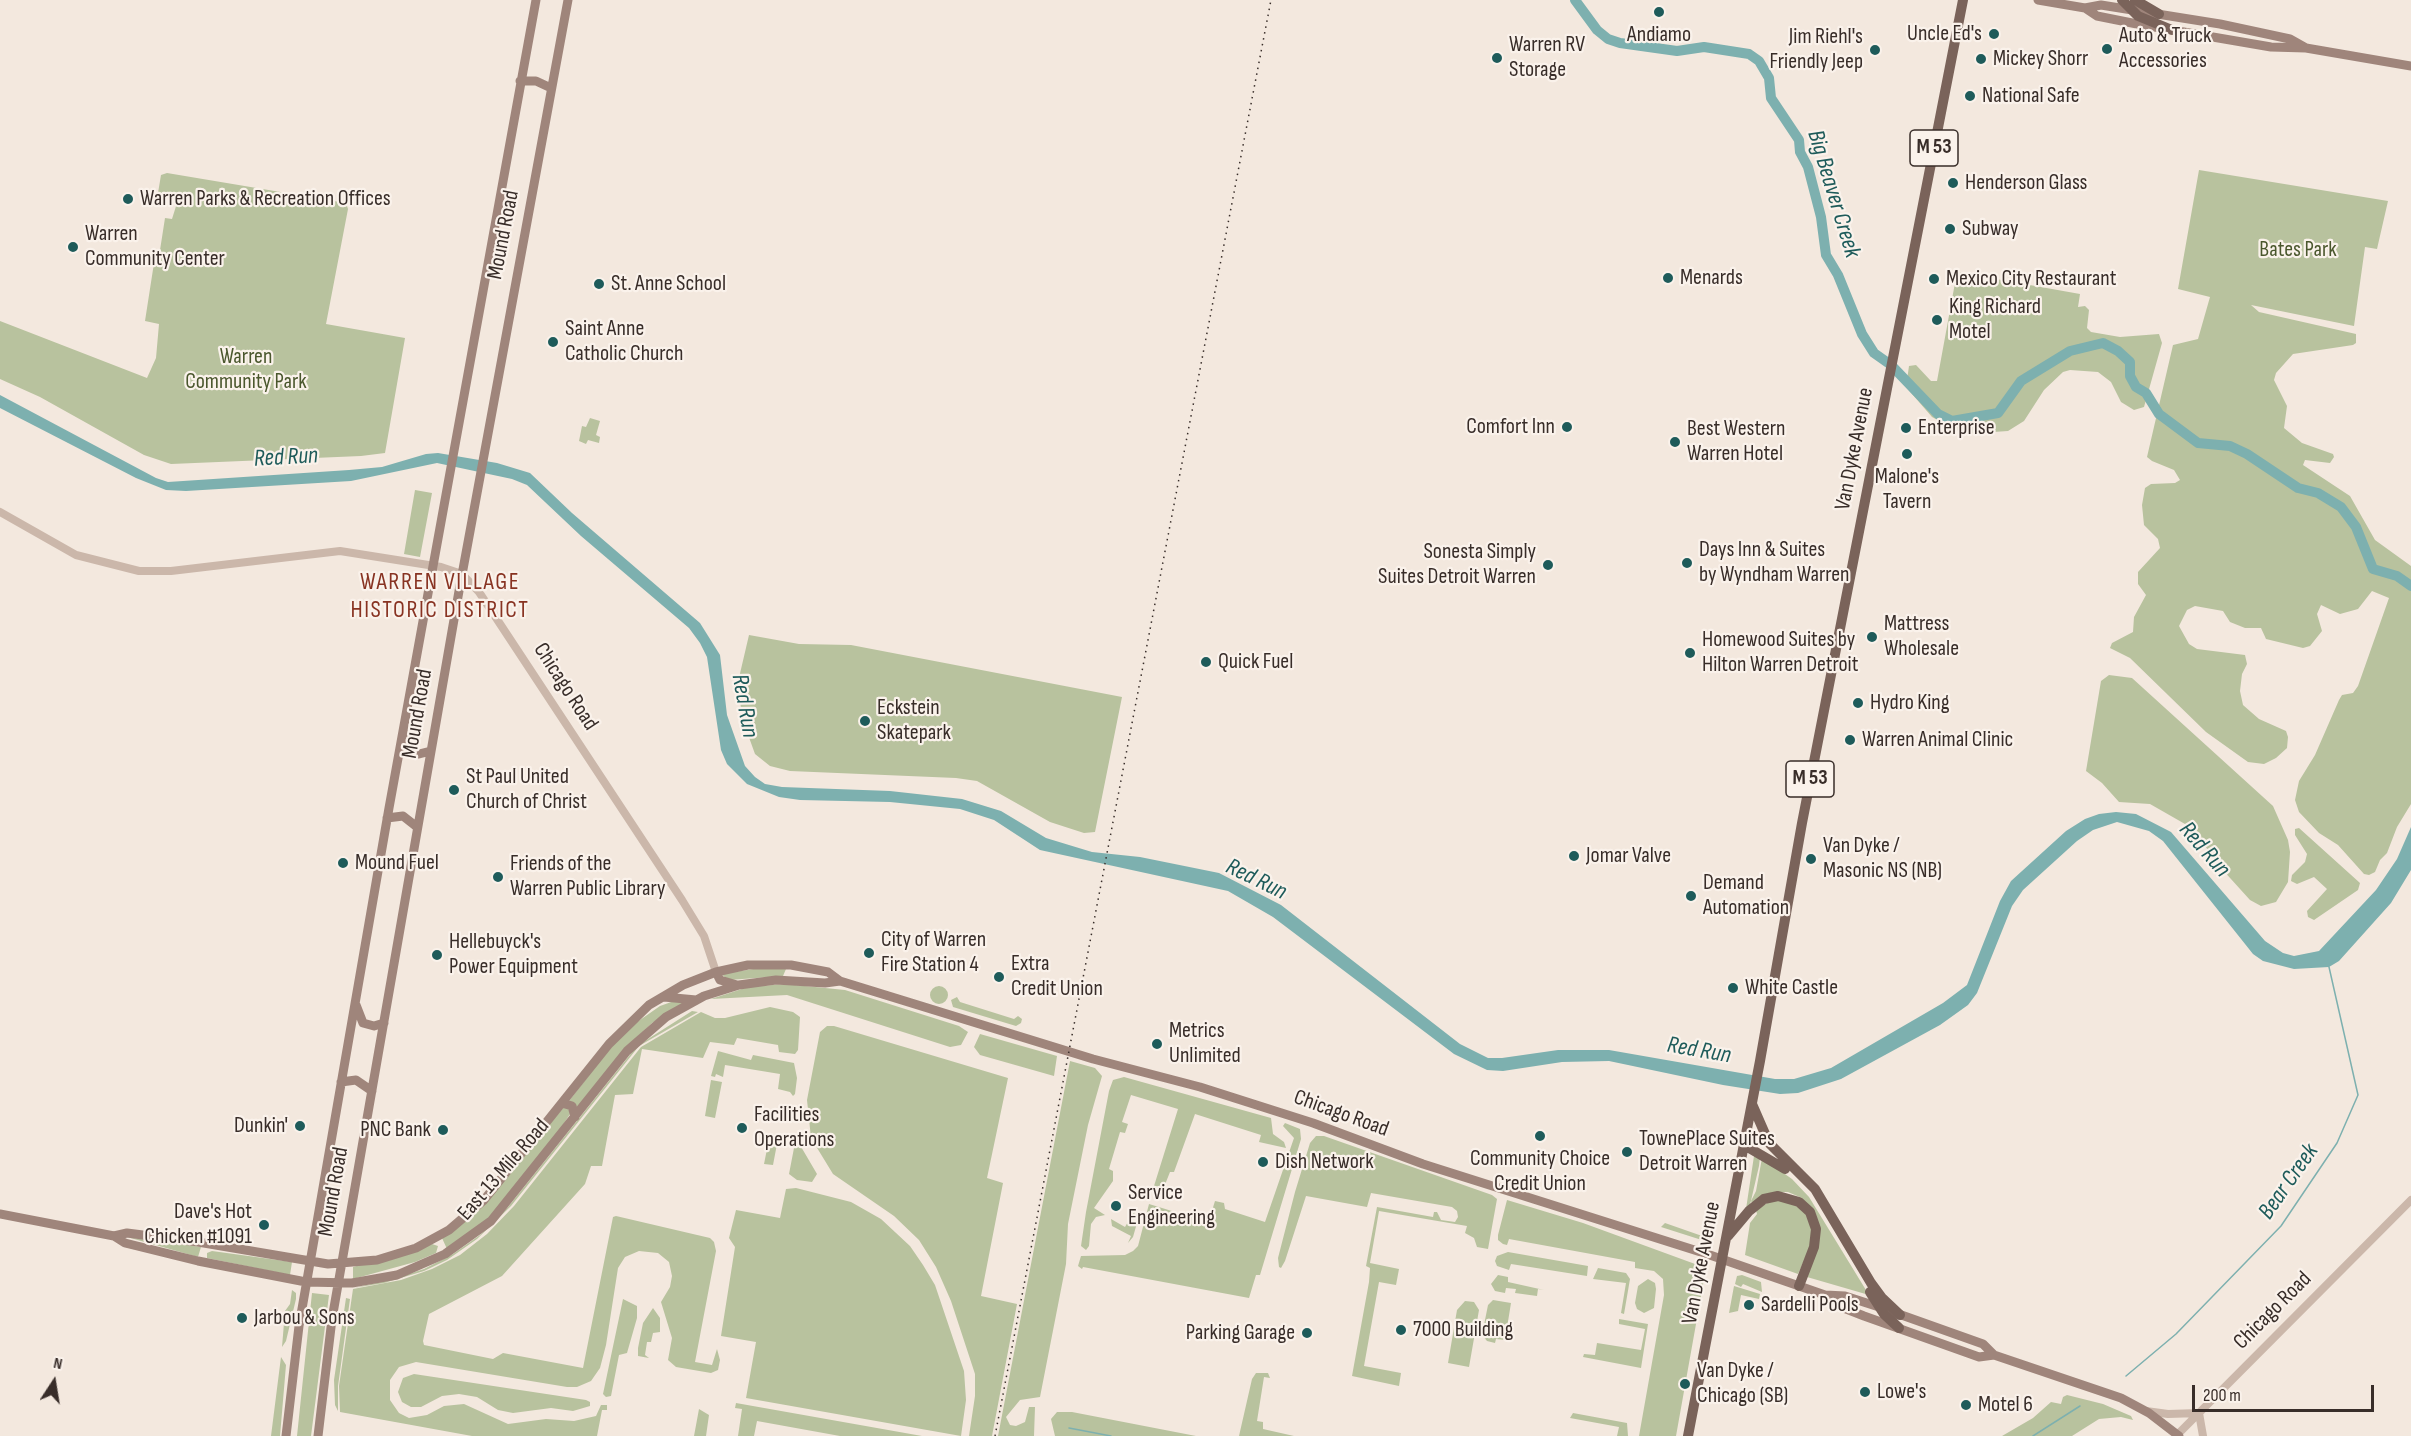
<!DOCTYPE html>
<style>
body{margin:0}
#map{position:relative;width:2411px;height:1436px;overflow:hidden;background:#f3e8de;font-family:"Sofia Sans Condensed",sans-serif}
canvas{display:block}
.north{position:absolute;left:24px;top:1352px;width:60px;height:60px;-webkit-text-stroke:4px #faf2eb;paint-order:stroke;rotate:12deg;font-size:16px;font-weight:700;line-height:24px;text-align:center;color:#382d29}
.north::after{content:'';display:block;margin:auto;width:21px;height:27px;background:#382d29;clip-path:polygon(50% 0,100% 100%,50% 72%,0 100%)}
.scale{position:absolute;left:2192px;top:1385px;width:182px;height:27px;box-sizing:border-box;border:3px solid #382d29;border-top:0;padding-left:8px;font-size:18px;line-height:21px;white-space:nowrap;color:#382d29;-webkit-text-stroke:4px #faf2eb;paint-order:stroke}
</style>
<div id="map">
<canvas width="2411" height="1436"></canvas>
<div class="north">N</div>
<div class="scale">200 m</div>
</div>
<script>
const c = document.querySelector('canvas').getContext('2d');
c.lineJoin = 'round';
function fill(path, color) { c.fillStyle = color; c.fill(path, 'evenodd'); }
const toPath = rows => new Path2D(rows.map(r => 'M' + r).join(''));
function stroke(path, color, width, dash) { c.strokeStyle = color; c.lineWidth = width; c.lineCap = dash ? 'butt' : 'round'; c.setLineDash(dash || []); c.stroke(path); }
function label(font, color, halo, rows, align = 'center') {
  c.font = font + ' "Sofia Sans Condensed",sans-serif'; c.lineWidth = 4.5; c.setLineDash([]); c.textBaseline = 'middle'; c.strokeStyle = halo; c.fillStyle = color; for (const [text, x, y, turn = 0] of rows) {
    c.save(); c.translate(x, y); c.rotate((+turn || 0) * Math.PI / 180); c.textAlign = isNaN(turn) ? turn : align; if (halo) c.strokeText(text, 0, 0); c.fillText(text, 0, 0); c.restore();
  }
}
const green = toPath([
 [2199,170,2388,201,2377,249,2365,247,2354,326,2251,305,2259,312,2356,334,2356,343,2353,345,2293,354,2276,373,2274,380,2287,406,2284,428,2302,443,2333,454,2334,457,2330,463,2305,460,2303,465,2350,496,2375,540,2411,566,2411,804,2397,827,2387,853,2380,860,2375,872,2369,875,2364,874,2338,845,2319,833,2299,812,2295,800,2299,781,2315,755,2339,700,2342,695,2353,693,2358,686,2389,598,2372,591,2358,609,2340,614,2321,605,2317,614,2322,631,2310,646,2303,648,2266,639,2261,628,2245,628,2230,622,2223,611,2195,606,2187,610,2179,626,2189,644,2197,649,2245,655,2247,664,2242,674,2240,691,2243,705,2259,719,2286,731,2288,737,2287,748,2276,758,2264,764,2248,762,2206,732,2130,658,2110,648,2112,643,2133,632,2134,617,2146,595,2138,584,2138,572,2160,548,2158,539,2144,525,2142,505,2145,488,2151,484,2175,483,2180,480,2174,470,2152,461,2147,457,2173,345,2198,339,2210,297,2178,289],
 [167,173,346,203,348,209,326,324,405,338,385,453,361,456,171,464,144,455,40,397,0,379,0,321,147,378,156,358,159,324,145,321,154,263,158,263,165,218,172,219,177,203,176,196,158,193,161,175],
 [1957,272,2080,294,2078,307,2085,306,2089,310,2087,328,2091,332,2120,337,2159,334,2162,343,2144,407,2134,410,2121,402,2111,382,2098,372,2070,370,2063,372,2044,390,2024,421,2008,431,1964,434,1932,417,1906,387,1909,366,1916,365,1931,381,1937,381],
 [590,418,600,421,596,435,600,437,599,443,588,440,586,444,579,441,582,426,586,427],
 [415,490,432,493,420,557,404,554],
 [749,635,799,644,851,645,1122,697,1095,832,1084,833,1050,822,977,781,956,778,790,771,770,766,755,754,742,718,738,682],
 [2109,675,2132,678,2273,806,2288,840,2290,852,2288,882,2276,902,2261,906,2250,900,2221,868,2192,828,2150,804,2119,802,2102,783,2086,771,2101,681],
 [2299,828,2360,883,2358,890,2314,920,2308,917,2307,911,2327,889,2314,877,2297,884,2291,881,2292,875,2305,862,2307,854,2295,835,2295,829],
 [760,968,786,969,783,976,729,980,721,974],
 [785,984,845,990,959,1026,968,1032,961,1045,950,1047,787,995,711,999,748,987],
 '930 995a9 9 0 1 1 18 0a9 9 0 1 1-18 0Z',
 [957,997,960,1002,1014,1019,1018,1016,1022,1019,1021,1023,1016,1026,953,1007,951,1000],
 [674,1001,683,1003,652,1023,636,1038,578,1108,569,1101,613,1044,630,1027,660,1006],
 [770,1007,793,1012,800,1017,798,1050,795,1054,779,1052,778,1045,737,1038,734,1045,710,1042,703,1058,642,1049,633,1094,615,1095,602,1166,591,1166,585,1184,502,1276,429,1314,423,1341,424,1345,493,1359,503,1353,583,1368,613,1217,616,1216,710,1238,714,1242,716,1251,695,1362,712,1365,717,1349,720,1360,718,1370,711,1373,676,1367,668,1360,672,1338,661,1302,670,1287,672,1276,669,1262,658,1253,639,1251,625,1257,618,1268,606,1345,600,1368,591,1381,577,1387,567,1387,416,1362,399,1367,390,1380,390,1400,399,1413,409,1418,427,1415,444,1406,464,1404,508,1424,546,1419,574,1421,596,1416,601,1405,607,1405,607,1410,602,1410,597,1436,472,1436,340,1412,339,1386,353,1289,401,1280,432,1269,460,1255,487,1234,514,1206,641,1047,701,1012,715,1018,725,1018],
 [692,1011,698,1012,639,1046,511,1206,477,1239,447,1260,424,1271,384,1283,353,1288,393,1279,424,1269,453,1254,480,1235,508,1207,637,1046],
 [827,1026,834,1026,1008,1078,987,1178,1003,1183,981,1296,1017,1304,992,1436,969,1436,975,1396,975,1374,951,1301,936,1267,919,1240,894,1216,833,1174,811,1138,807,1100,820,1032],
 [980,1034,1057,1056,1054,1076,980,1055,974,1047],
 [718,1051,751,1060,753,1055,794,1063,797,1078,795,1094,793,1096,790,1092,778,1089,780,1074,725,1065,723,1077,716,1074,715,1077,711,1076],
 [1070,1061,1095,1068,1102,1076,1088,1125,1068,1224,1066,1264,1040,1397,1020,1400,1006,1417,1010,1425,1016,1426,1025,1422,1029,1407,1035,1407,1034,1436,998,1436],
 [1124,1077,1271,1118,1273,1134,1284,1142,1286,1148,1259,1142,1261,1135,1195,1114,1174,1172,1170,1172,1164,1187,1154,1186,1178,1109,1131,1095,1122,1122,1128,1124,1125,1133,1120,1132,1109,1169,1113,1171,1113,1181,1094,1208,1105,1215,1096,1217,1091,1224,1089,1246,1086,1250,1081,1246,1086,1212,1109,1091,1113,1080],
 [711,1080,722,1082,715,1118,705,1116],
 [564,1107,568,1107,570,1114,551,1143,486,1221,447,1249,442,1238,459,1226],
 [1285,1123,1300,1129,1301,1139,1260,1275,1256,1275,1249,1298,1083,1267,1082,1269,1078,1266,1081,1256,1125,1255,1133,1251,1138,1246,1149,1204,1201,1220,1204,1215,1210,1217,1215,1201,1224,1203,1225,1209,1265,1222,1294,1138,1283,1126],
 [770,1134,787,1137,786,1144,777,1144,773,1165,764,1164],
 [1316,1136,1324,1136,1492,1195,1497,1199,1488,1249,1477,1247,1474,1238,1465,1233,1467,1226,1379,1211,1370,1263,1399,1269,1396,1285,1379,1282,1364,1366,1401,1373,1399,1386,1352,1376,1369,1282,1370,1268,1366,1266,1377,1207,1433,1217,1434,1212,1437,1212,1441,1220,1455,1222,1458,1217,1457,1211,1452,1207,1371,1193,1367,1207,1306,1196,1285,1261,1281,1268,1279,1267,1278,1258,1295,1192,1310,1143],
 [800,1145,817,1174,812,1182,797,1180,789,1174,794,1148],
 [1754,1156,1760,1157,1759,1166,1750,1205,1746,1209],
 [1762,1158,1792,1179,1809,1197,1869,1295,1807,1277,1817,1246,1802,1198,1788,1192,1774,1192,1752,1203,1751,1201,1756,1191],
 [796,1188,851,1202,881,1219,910,1246,923,1265,935,1285,964,1371,966,1400,961,1436,746,1398,756,1342,721,1336,735,1247,729,1238,736,1210,780,1218,786,1189],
 [1507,1200,1583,1223,1706,1268,1676,1436,1639,1436,1664,1295,1663,1279,1654,1271,1635,1268,1635,1262,1509,1239,1507,1245,1503,1244,1498,1240,1498,1235],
 [1780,1200,1797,1206,1807,1215,1812,1230,1811,1245,1798,1274,1745,1255,1750,1223,1757,1214,1756,1210,1769,1202],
 [1135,1210,1133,1221,1137,1223,1133,1237,1128,1243,1131,1236,1112,1226,1111,1219,1125,1227],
 [1713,1220,1711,1235,1708,1242,1661,1227,1665,1223,1705,1237,1706,1240,1710,1237,1707,1235,1709,1223],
 [127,1237,201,1247,198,1257],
 [432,1244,438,1246,436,1253,415,1262,353,1279,353,1267],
 [212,1251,292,1262,290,1275,207,1258,207,1253],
 [1508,1252,1588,1266,1587,1276,1511,1264,1509,1270,1497,1266,1495,1261,1497,1256],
 [1598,1268,1626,1273,1630,1279,1624,1314,1621,1313,1626,1283,1593,1279],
 [1498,1275,1508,1277,1508,1282,1544,1290,1538,1289,1537,1296,1515,1293,1516,1289,1506,1288,1505,1293,1495,1291,1491,1284],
 [1742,1275,1761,1282,1762,1292,1743,1284,1741,1287,1735,1284,1737,1276],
 [1648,1279,1655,1283,1656,1289,1654,1308,1644,1313,1637,1309,1635,1303,1638,1286],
 [1734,1286,1760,1294,1759,1299,1741,1295,1738,1311,1729,1313],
 [292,1290,296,1293,296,1299,286,1341,282,1347,285,1311,290,1304],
 [312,1293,329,1295,311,1436,297,1436],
 [346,1298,350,1299,338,1386,338,1411,335,1405,334,1380],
 [623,1299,637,1306,637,1318,627,1353,619,1355,611,1396,606,1397,603,1394],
 [1493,1300,1511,1303,1505,1340,1496,1339,1495,1343,1487,1341,1482,1335,1488,1305],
 [1465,1301,1474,1302,1479,1310,1469,1367,1448,1363,1457,1310],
 [653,1308,660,1318,660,1332,653,1333,651,1342,647,1342,645,1355,649,1358,638,1356,638,1348,643,1323],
 [1619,1319,1648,1324,1641,1368,1583,1357,1584,1354,1595,1355,1597,1343,1641,1350,1645,1329,1619,1324],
 [281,1357,286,1365,280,1436,271,1436],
 [1256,1373,1268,1373,1270,1378,1264,1377,1257,1421,1263,1422,1263,1429,1294,1436,1239,1436,1252,1379],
 [414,1374,586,1400,590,1402,590,1406,573,1411,551,1408,513,1413,498,1410,477,1397,459,1394,442,1396,421,1407,411,1407,402,1402,398,1392,403,1378],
 [2067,1395,2103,1404,2131,1416,2133,1420,2121,1417,2099,1419,2072,1436,2002,1436,2033,1418,2051,1402,2061,1404,2063,1397],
 [736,1403,922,1436,840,1436,757,1421,754,1436,738,1436,742,1409,735,1408],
 [699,1409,709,1415,706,1436,694,1436],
 [1057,1412,1072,1412,1196,1436,1055,1436,1051,1419],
 [1573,1413,1627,1423,1628,1436,1617,1436,1619,1427,1570,1418]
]);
const water = toPath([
 [0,395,156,478,168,482,349,470,382,467,426,454,438,453,497,463,530,473,572,513,700,623,720,655,727,715,745,766,755,777,765,784,782,787,890,791,962,799,1001,811,1046,838,1092,852,1140,857,1219,873,1281,905,1460,1044,1488,1058,1502,1058,1558,1050,1609,1050,1775,1079,1794,1079,1831,1068,1943,1003,1967,985,2000,901,2011,881,2066,831,2085,819,2099,814,2116,812,2136,814,2171,832,2265,941,2283,953,2294,956,2319,951,2376,890,2397,859,2411,827,2411,870,2391,903,2339,961,2329,967,2294,969,2263,961,2253,954,2163,841,2149,831,2117,822,2093,830,2077,841,2023,890,2012,906,1977,993,1968,1005,1940,1025,1841,1079,1798,1093,1780,1094,1723,1085,1609,1061,1562,1062,1503,1071,1487,1070,1454,1054,1273,917,1228,891,1040,850,994,820,960,809,890,802,800,800,779,797,747,784,727,764,721,750,707,657,700,643,689,628,581,536,527,485,512,479,437,463,351,481,186,491,166,490,136,478,0,408]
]);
const stream = toPath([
 [2126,1376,2176,1334,2281,1226,2337,1143,2358,1095,2329,967],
 [1069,1428,1111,1436],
 [2033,1436,2080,1406]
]);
const river = toPath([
 [1575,0,1597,30,1608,39,1620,43,1677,51,1704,47,1749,54,1759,61,1769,78,1771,98,1799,140,1800,152,1808,167,1821,217,1826,255,1838,275,1862,334,1874,353,1891,365,1938,414,1952,421,1998,413,2021,381,2070,351,2103,343,2118,351,2130,362,2130,376,2136,387,2146,393,2159,414,2198,443,2230,446,2247,454,2298,488,2318,493,2341,507,2356,527,2373,569,2397,576,2411,586]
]);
const tertiary = toPath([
 [0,512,76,555,139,571,171,571,340,551,441,567,462,574,479,592,682,900,704,936,716,972],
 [2146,1411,2168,1414,2199,1413],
 [2199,1413,2203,1436],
 [2177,1435,2411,1200]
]);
const secondary = toPath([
 [2038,0,2085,8,2101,5,2220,24,2290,39,2306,48],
 [2085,8,2097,16,2137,24,2271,47,2306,48,2411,66],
 [520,81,536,81,551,88],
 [403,732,407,747,412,752,419,754,431,751],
 [387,818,403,816,417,827],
 [716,972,720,980,737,985],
 [664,997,696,1000],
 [356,1005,363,1023,374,1026,384,1023],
 [341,1082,356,1080,372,1091],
 [562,1103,572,1106,575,1117],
 [0,1214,114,1236,125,1243,198,1261,306,1282,352,1283,397,1275,445,1254,491,1221,627,1051,666,1017,704,996,739,985,776,980,825,983,840,981],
 [114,1236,127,1233,198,1242,328,1264,377,1260,416,1248,449,1230,484,1200,609,1044,649,1005,683,985,716,972,748,965,791,965,828,972,840,981,1093,1059,1200,1087,1313,1123,1423,1164,1707,1254,1825,1295,1845,1296,1879,1307,1983,1344,1994,1355,2121,1398,2149,1413,2179,1436],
 [1826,1296,1841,1307,1864,1316,1979,1357,1994,1355],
 [286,1436,299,1326,389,808,536,0],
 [318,1436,332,1319,459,591,568,0]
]);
const primary = toPath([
 [2122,0,2138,16,2172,30],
 [2135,0,2159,14],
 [1752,1104,1769,1143,1815,1189,1871,1283,1882,1298,1900,1315],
 [1744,1145,1785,1169],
 [1728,1236,1749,1211,1764,1199,1778,1196,1799,1202,1810,1212,1816,1229,1814,1247,1799,1286],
 [1870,1292,1884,1314,1899,1328],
 [1688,1436,1760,1061,1802,823,1963,0]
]);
const rail = toPath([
 [995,1436,1271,0]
]);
const markers = [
 [1659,12,6,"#1e5b5a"],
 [1994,34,6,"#1e5b5a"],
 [2107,49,6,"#1e5b5a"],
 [1875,50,6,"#1e5b5a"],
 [1497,58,6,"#1e5b5a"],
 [1981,59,6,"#1e5b5a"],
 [1970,96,6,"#1e5b5a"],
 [1953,183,6,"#1e5b5a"],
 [128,199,6,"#1e5b5a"],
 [1950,229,6,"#1e5b5a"],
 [73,247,6,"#1e5b5a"],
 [1668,278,6,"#1e5b5a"],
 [1934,279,6,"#1e5b5a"],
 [599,284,6,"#1e5b5a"],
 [1937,320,6,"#1e5b5a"],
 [553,342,6,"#1e5b5a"],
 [1567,427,6,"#1e5b5a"],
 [1906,428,6,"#1e5b5a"],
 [1675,442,6,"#1e5b5a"],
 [1907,454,6,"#1e5b5a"],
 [1687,563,6,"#1e5b5a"],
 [1548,565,6,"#1e5b5a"],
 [1872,637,6,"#1e5b5a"],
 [1690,653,6,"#1e5b5a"],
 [1206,662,6,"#1e5b5a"],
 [1858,703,6,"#1e5b5a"],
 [865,721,6,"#1e5b5a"],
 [1850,740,6,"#1e5b5a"],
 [454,790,6,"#1e5b5a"],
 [1574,856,6,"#1e5b5a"],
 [1811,859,6,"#1e5b5a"],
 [343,863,6,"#1e5b5a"],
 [498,877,6,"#1e5b5a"],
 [1691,896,6,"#1e5b5a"],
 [869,953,6,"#1e5b5a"],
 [437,955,6,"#1e5b5a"],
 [999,977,6,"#1e5b5a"],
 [1733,988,6,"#1e5b5a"],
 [1157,1044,6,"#1e5b5a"],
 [300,1126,6,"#1e5b5a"],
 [742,1128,6,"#1e5b5a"],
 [443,1130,6,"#1e5b5a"],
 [1540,1136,6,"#1e5b5a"],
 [1627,1152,6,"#1e5b5a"],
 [1263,1162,6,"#1e5b5a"],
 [1116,1206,6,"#1e5b5a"],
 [264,1225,6,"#1e5b5a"],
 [1749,1305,6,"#1e5b5a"],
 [242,1318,6,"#1e5b5a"],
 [1401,1330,6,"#1e5b5a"],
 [1307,1333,6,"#1e5b5a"],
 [1685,1384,6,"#1e5b5a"],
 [1865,1392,6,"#1e5b5a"],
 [1966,1405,6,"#1e5b5a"]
];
const shields = [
 [1934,148,48],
 [1810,779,48]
];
const shieldNames = [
 ["M 53",1934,148],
 ["M 53",1810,779]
];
const poiNames = [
 ["Uncle Ed's",1982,34,"right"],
 ["Andiamo",1659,35,"center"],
 ["Auto & Truck",2119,36],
 ["Accessories",2119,61],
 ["Jim Riehl's",1863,37,"right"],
 ["Friendly Jeep",1863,62,"right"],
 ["Warren RV",1509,45],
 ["Storage",1509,70],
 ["Mickey Shorr",1993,59],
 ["National Safe",1982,96],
 ["Henderson Glass",1965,183],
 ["Warren Parks & Recreation Offices",140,199],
 ["Subway",1962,229],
 ["Warren",85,234],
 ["Community Center",85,259],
 ["Menards",1680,278],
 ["Mexico City Restaurant",1946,279],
 ["St. Anne School",611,284],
 ["King Richard",1949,307],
 ["Motel",1949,332],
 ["Saint Anne",565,329],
 ["Catholic Church",565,354],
 ["Comfort Inn",1555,427,"right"],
 ["Enterprise",1918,428],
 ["Best Western",1687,429],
 ["Warren Hotel",1687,454],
 ["Malone's",1907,477,"center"],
 ["Tavern",1907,502,"center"],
 ["Days Inn & Suites",1699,550],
 ["by Wyndham Warren",1699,575],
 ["Sonesta Simply",1536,552,"right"],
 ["Suites Detroit Warren",1536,577,"right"],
 ["Mattress",1884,624],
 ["Wholesale",1884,649],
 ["Homewood Suites by",1702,640],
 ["Hilton Warren Detroit",1702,665],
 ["Quick Fuel",1218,662],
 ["Hydro King",1870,703],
 ["Eckstein",877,708],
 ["Skatepark",877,733],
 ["Warren Animal Clinic",1862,740],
 ["St Paul United",466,777],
 ["Church of Christ",466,802],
 ["Van Dyke /",1823,846],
 ["Masonic NS (NB)",1823,871],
 ["Jomar Valve",1586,856],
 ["Mound Fuel",355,863],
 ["Friends of the",510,864],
 ["Warren Public Library",510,889],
 ["Demand",1703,883],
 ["Automation",1703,908],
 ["City of Warren",881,940],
 ["Fire Station 4",881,965],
 ["Hellebuyck's",449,942],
 ["Power Equipment",449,967],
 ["Extra",1011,964],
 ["Credit Union",1011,989],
 ["White Castle",1745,988],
 ["Metrics",1169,1031],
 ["Unlimited",1169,1056],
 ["Facilities",754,1115],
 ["Operations",754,1140],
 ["Dunkin'",288,1126,"right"],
 ["PNC Bank",431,1130,"right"],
 ["TownePlace Suites",1639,1139],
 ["Detroit Warren",1639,1164],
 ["Community Choice",1540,1159,"center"],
 ["Credit Union",1540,1184,"center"],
 ["Dish Network",1275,1162],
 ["Service",1128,1193],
 ["Engineering",1128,1218],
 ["Dave's Hot",252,1212,"right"],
 ["Chicken #1091",252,1237,"right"],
 ["Sardelli Pools",1761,1305],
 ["Jarbou & Sons",254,1318],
 ["7000 Building",1413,1330],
 ["Parking Garage",1295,1333,"right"],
 ["Van Dyke /",1697,1371],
 ["Chicago (SB)",1697,1396],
 ["Lowe's",1877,1392],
 ["Motel 6",1978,1405]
];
const streetNames = [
 ["Mound Road",504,235,-79],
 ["Van Dyke Avenue",1855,449,-79],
 ["Chicago Road",565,687,57],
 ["Mound Road",418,714,-80],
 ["Chicago Road",1341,1114,20],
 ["East 13 Mile Road",504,1170,-49],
 ["Mound Road",334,1192,-80],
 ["Van Dyke Avenue",1702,1263,-79],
 ["Chicago Road",2273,1311,-45]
];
const parkNames = [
 ["Bates Park",2298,250],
 ["Warren",246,357],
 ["Community Park",246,382]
];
const waterNames = [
 ["Big Beaver Creek",1833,194,73],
 ["Red Run",286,458,-3],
 ["Red Run",744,706,80],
 ["Red Run",2204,850,49],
 ["Red Run",1256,880,26],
 ["Red Run",1699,1051,10],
 ["Bear Creek",2289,1182,-55]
];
const neighbourhoodNames = [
 ["WARREN VILLAGE",440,583],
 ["HISTORIC DISTRICT",440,611]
];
fill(green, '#b8c29e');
fill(water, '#7db0af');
stroke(stream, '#7db0af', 1.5);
stroke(river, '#7db0af', 10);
stroke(tertiary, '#cbb7aa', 8);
stroke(secondary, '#9f857b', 9);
stroke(primary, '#7a635a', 10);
stroke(rail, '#382d29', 1.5, [1.5, 4.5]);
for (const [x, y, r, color] of markers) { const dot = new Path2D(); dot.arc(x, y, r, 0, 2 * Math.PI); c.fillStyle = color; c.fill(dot); stroke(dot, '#faf2eb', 2); }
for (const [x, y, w] of shields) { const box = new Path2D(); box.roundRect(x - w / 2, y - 18, w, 36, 4.5); c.fillStyle = '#faf2eb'; c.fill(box); stroke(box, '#382d29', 1.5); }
label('bold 21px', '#382d29', null, shieldNames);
label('22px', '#382d29', '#faf2eb', poiNames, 'left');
label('22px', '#382d29', '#faf2eb', streetNames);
label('22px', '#4a572d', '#faf2eb', parkNames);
label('italic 24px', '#1e5b5a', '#faf2eb', waterNames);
c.letterSpacing = '1.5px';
label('24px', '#832', '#faf2eb', neighbourhoodNames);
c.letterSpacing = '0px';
</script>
